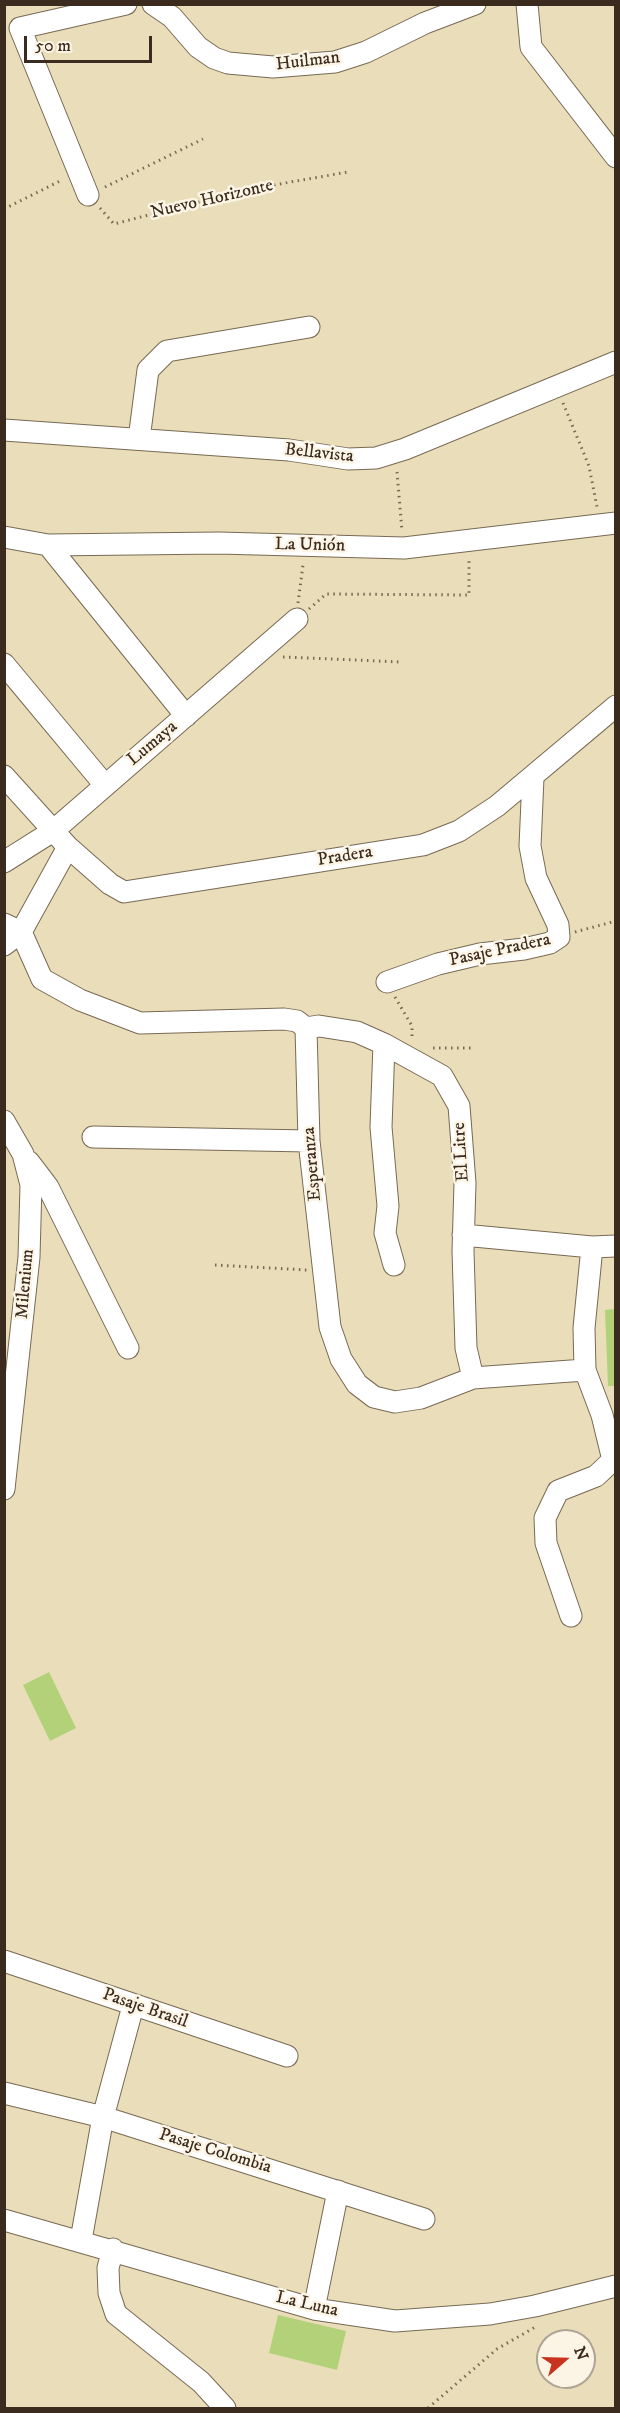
<!DOCTYPE html>
<meta charset="utf-8">
<style>
body{margin:0}
#map{position:relative;width:620px;height:2413px;overflow:hidden;background:#e9deb9;font-family:"IM FELL DW Pica",serif}
canvas{display:block}
.frame{position:absolute;inset:0;border:6px solid #3b2a1e;pointer-events:none}
.north{position:absolute;left:536px;top:2329px;width:60px;height:60px;box-sizing:border-box;background:#fcf5e5;border:2px solid #afa495;border-radius:50%;rotate:70deg;font-size:16px;font-weight:700;line-height:24px;text-align:center;color:#3b2a1e}
.north::after{content:'';display:block;margin:auto;width:21px;height:27px;background:#c8321e;clip-path:polygon(50% 0,100% 100%,50% 72%,0 100%)}
.scale{position:absolute;left:24px;top:36px;width:128px;height:27px;box-sizing:border-box;border:3px solid #3b2a1e;border-top:0;padding-left:8px;font-size:18px;line-height:21px;white-space:nowrap;color:#3b2a1e;-webkit-text-stroke:4px #fcf5e5;paint-order:stroke}
</style>
<div id="map">
<canvas width="620" height="2413"></canvas>
<div class="frame"></div>
<div class="north">N</div>
<div class="scale">50 m</div>
</div>
<script>
const c = document.querySelector('canvas').getContext('2d');
c.lineJoin = 'round';
function fill(path, color) { c.fillStyle = color; c.fill(path, 'evenodd'); }
const toPath = rows => new Path2D(rows.map(r => 'M' + r).join(''));
function stroke(path, color, width, dash) { c.strokeStyle = color; c.lineWidth = width; c.lineCap = dash ? 'butt' : 'round'; c.setLineDash(dash || []); c.stroke(path); }
function label(font, color, halo, rows, align = 'center') {
  c.font = font + ' "IM FELL DW Pica",serif'; c.lineWidth = 5; c.setLineDash([]); c.textBaseline = 'middle'; c.strokeStyle = halo; c.fillStyle = color; for (const [text, x, y, turn = 0] of rows) {
    c.save(); c.translate(x, y); c.rotate((+turn || 0) * Math.PI / 180); c.textAlign = isNaN(turn) ? turn : align; if (halo) c.strokeText(text, 0, 0); c.fillText(text, 0, 0); c.restore();
  }
}
const green = toPath([
 [615,1309,615,1386,608,1386,605,1310],
 [49,1672,76,1728,50,1741,23,1685],
 [278,2315,346,2331,337,2370,269,2353]
]);
const path = toPath([
 [105,187,203,139],
 [100,208,114,224,245,190,348,172],
 [4,209,62,180],
 [563,403,589,466,597,507],
 [397,472,402,531],
 [298,603,303,565],
 [309,609,326,594,469,595,469,558],
 [283,657,401,662],
 [575,932,616,921],
 [395,997,412,1026,412,1037],
 [433,1048,471,1048],
 [215,1265,307,1270],
 [428,2408,497,2349,537,2326]
]);
const minor = toPath([
 [153,4,172,17,198,47,214,58,228,63,273,67,335,62,366,52,425,23,475,4],
 [527,4,531,47,616,157],
 [88,195,20,28,126,4],
 [4,430,289,450,348,459,376,458,405,449,616,362],
 [139,439,148,370,167,351,309,327],
 [4,537,48,545,219,543,404,548,616,523],
 [48,545,186,716],
 [4,664,104,784],
 [4,776,68,847,110,884,124,892,423,845,459,831,497,806,616,706],
 [4,862,53,831,297,619],
 [4,924,21,932,42,979,80,1000,140,1023,284,1019,297,1021,306,1028,309,1141,330,1327,341,1359,357,1384,374,1397,395,1402,421,1398,473,1378,585,1370],
 [4,945,21,932,68,847],
 [387,982,438,964,480,954,524,949,550,943,559,937,558,925,536,878,530,846,533,778],
 [306,1028,319,1026,357,1032,384,1044,442,1076,459,1106,465,1183,463,1251,466,1348,473,1378],
 [384,1044,381,1127,388,1206,385,1233,394,1265],
 [4,1121,23,1154,31,1185,29,1257,4,1489],
 [93,1137,309,1141],
 [29,1162,48,1187,128,1348],
 [463,1235,592,1247,616,1246],
 [571,1616,546,1543,545,1518,558,1491,596,1476,613,1460,602,1415,585,1370,584,1328,592,1247],
 [4,1961,287,2056],
 [4,2093,103,2117,424,2219],
 [4,2220,314,2309,395,2321,490,2314,535,2306,616,2286],
 [81,2240,103,2117,133,2006],
 [113,2249,108,2268,109,2293,116,2314,201,2382,225,2408],
 [314,2309,338,2191]
]);
const streetNames = [
 ["Huilman",308,62,-7],
 ["Nuevo Horizonte",212,200,-13],
 ["Bellavista",319,454,6],
 ["La Unión",310,546,1],
 ["Lumaya",153,744,-40],
 ["Pradera",345,857,-9],
 ["Pasaje Pradera",500,951,-12],
 ["El Litre",462,1152,-94],
 ["Esperanza",313,1164,-95],
 ["Milenium",26,1284,-85],
 ["Pasaje Brasil",145,2009,19],
 ["Pasaje Colombia",215,2152,17],
 ["La Luna",307,2305,13]
];
fill(green, '#b3d178');
stroke(minor, '#786954', 23);
stroke(path, '#786954', 3, [1.5, 4.5]);
stroke(minor, '#fff', 21);
label('18px', '#3b2a1e', '#fcf5e5', streetNames);
</script>
